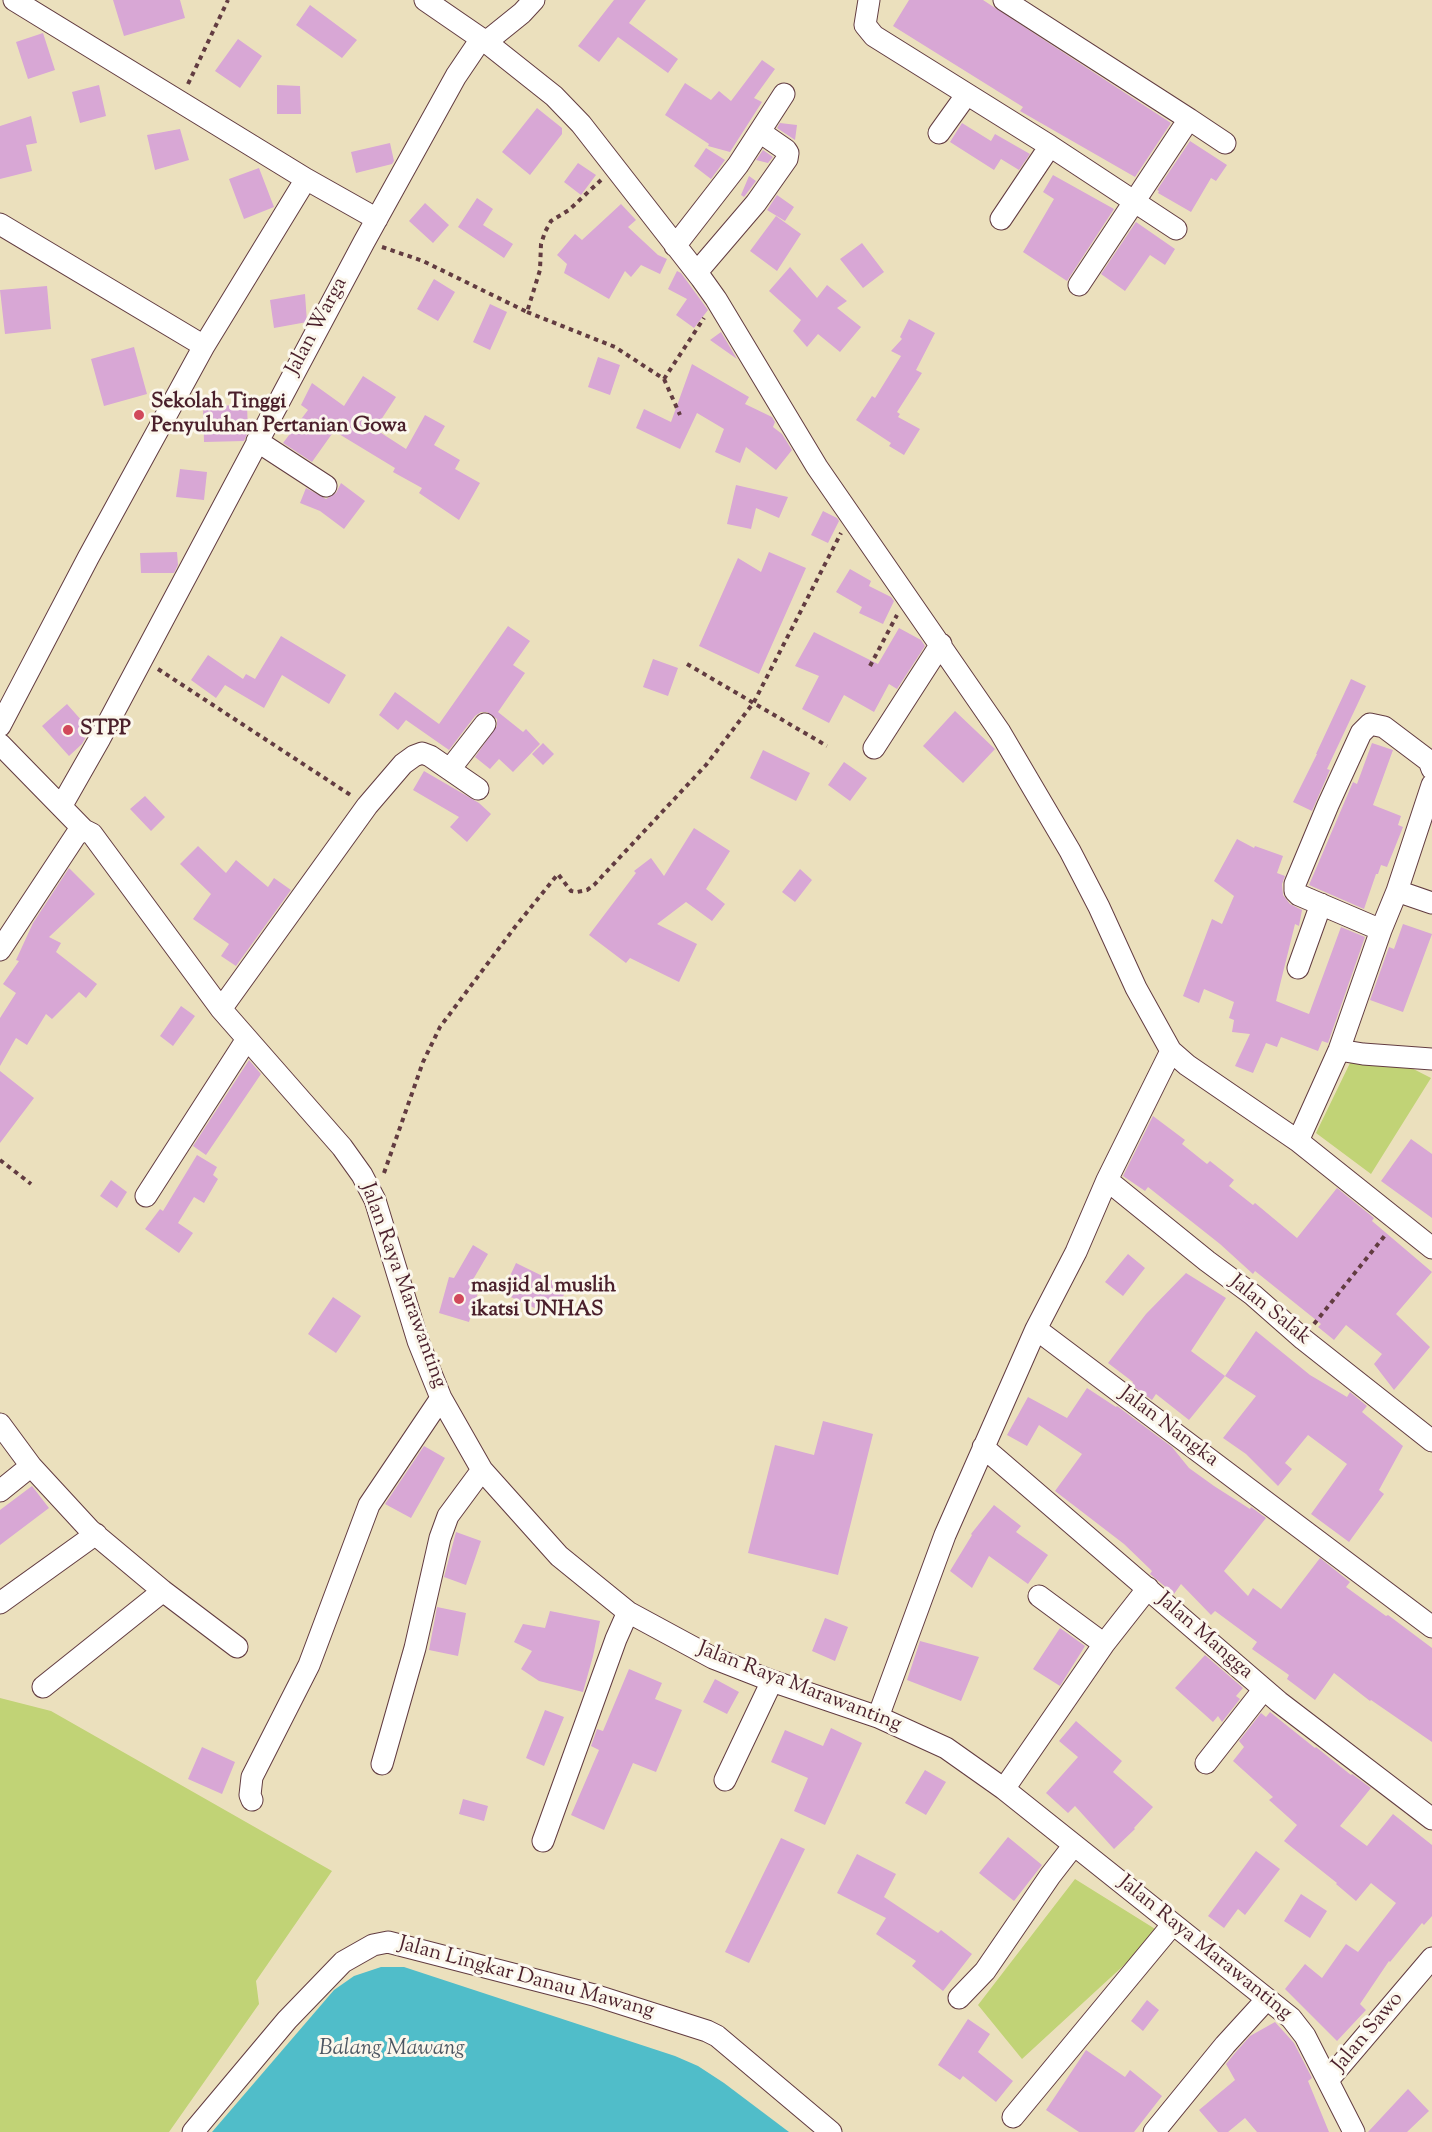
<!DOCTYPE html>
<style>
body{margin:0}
canvas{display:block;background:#ebe0bd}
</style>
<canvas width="1432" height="2132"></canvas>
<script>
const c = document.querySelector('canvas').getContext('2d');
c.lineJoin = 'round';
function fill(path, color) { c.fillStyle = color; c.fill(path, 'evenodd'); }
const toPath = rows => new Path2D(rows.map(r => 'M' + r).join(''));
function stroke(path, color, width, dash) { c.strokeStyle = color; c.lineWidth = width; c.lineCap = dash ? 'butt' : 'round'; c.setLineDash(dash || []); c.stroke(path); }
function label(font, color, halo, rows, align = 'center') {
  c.font = font + ' "Sorts Mill Goudy",serif'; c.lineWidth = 6; c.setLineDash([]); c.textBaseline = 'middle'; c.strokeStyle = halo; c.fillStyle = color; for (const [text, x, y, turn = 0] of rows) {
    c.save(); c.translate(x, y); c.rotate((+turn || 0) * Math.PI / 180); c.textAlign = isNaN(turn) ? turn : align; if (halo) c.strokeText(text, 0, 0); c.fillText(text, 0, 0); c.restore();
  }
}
const green = toPath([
 [1388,1056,1431,1078,1371,1174,1316,1133,1350,1063],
 [0,1698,51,1711,332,1871,256,1981,259,2004,169,2132,0,2132],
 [1075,1879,1160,1932,1022,2059,978,2005]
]);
const water = toPath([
 [381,1967,404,1967,675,2056,698,2066,724,2083,789,2132,212,2132,334,1990,354,1976]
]);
const building = toPath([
 [113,0,180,0,185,18,124,36],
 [614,0,646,0,629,23,678,59,668,73,618,37,599,62,578,46],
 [909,0,983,0,1171,123,1135,177,1020,111,1023,107,893,26],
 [310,5,357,40,342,58,296,25],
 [43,33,55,70,28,79,16,42],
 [238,39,262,56,240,88,215,71],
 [762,60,775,69,754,98,762,102,730,152,708,146,709,144,665,115,685,83,711,100,719,91,731,101],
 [99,85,106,116,80,123,72,92],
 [277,85,300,86,301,114,277,114],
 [537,108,562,128,562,134,530,175,502,152],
 [31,116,37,143,26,145,32,171,0,179,0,126],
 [780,123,797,125,795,140,777,128],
 [962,123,991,141,995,134,1030,154,1019,170,1001,159,994,170,950,142],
 [180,129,189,160,155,170,147,135],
 [1190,141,1227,165,1216,181,1211,178,1191,212,1158,193,1159,191,1157,190],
 [390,143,394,161,392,164,356,173,351,152],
 [706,148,725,160,711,179,694,166],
 [763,150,773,157,768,163,756,160],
 [578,163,596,175,581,195,564,182],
 [259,168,274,207,244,219,229,179],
 [1053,175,1114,209,1067,281,1023,252,1054,199,1043,192],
 [749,176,756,181,744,197,741,195],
 [777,195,794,207,785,221,767,210],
 [477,198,493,209,483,225,513,244,504,258,458,227],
 [425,203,449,225,433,243,409,221],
 [621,204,636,220,628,227,658,255,667,259,660,274,641,265,631,277,625,271,609,299,564,273,567,264,557,255,575,234,582,240],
 [776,216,801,234,777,271,750,251],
 [1136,222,1175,249,1165,265,1150,255,1125,291,1101,274],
 [862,243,884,272,863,288,840,259],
 [790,267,817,298,827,285,847,301,837,308,861,327,840,352,818,334,807,347,793,331,801,320,769,291],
 [677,271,681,273,708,310,694,328,676,315,687,299,668,289],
 [434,279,455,292,438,321,417,309],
 [47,286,51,329,5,334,0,290],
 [305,294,307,322,274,328,270,300],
 [490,304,507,312,490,350,473,342],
 [909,319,935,333,916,370,922,373,897,412,900,414,898,417,920,429,904,455,889,446,891,443,856,420,872,396,875,398,901,356,891,351,902,339,900,337],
 [721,332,737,359,710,340],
 [134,347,147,394,104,406,91,359],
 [598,357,620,365,610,395,588,387],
 [692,364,749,397,745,404,772,417,775,422,773,427,782,434,792,450,776,470,746,447,740,463,715,452,724,429,697,413,680,449,636,428,644,409,671,422],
 [363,376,396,397,375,429,406,449,425,415,445,426,434,445,460,460,455,469,480,483,459,520,419,493,422,488,393,472,395,468,334,431,312,462,283,443,308,410,301,405,312,383,344,406],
 [247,405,248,432,244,441,204,442,203,406],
 [180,469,207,472,204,500,176,497],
 [341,483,365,501,344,529,320,511,300,503,306,488,326,499,336,493],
 [736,485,788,497,779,518,756,508,751,529,727,524],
 [823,511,837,518,839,521,828,543,811,535],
 [177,552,178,565,174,573,141,573,140,553],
 [769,552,806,568,759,674,699,646,738,558,761,572],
 [850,569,871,581,869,586,891,597,894,601,883,624,859,613,862,607,836,592],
 [508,626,530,641,513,665,525,673,498,712,523,732,526,729,540,744,513,772,499,759,490,769,475,757,497,726,497,719,487,712,481,712,475,716,449,750,406,720,398,730,379,715,395,692,439,724],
 [899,628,921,640,925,646,897,689,889,684,874,712,844,695,829,723,802,709,819,676,795,666,814,632,878,664],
 [281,636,346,675,329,704,282,675,264,708,225,685,216,698,191,680,208,655,243,679,246,674,255,679],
 [653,659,678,668,668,696,643,687],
 [1351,679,1366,686,1327,769,1330,770,1312,811,1293,802,1317,754,1316,754],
 [67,704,90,730,82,744,69,756,42,726],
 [955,711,995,749,963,783,923,746],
 [543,743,554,754,543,765,532,754],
 [1372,743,1393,750,1373,805,1401,816,1398,825,1403,827,1387,867,1381,865,1378,874,1376,874,1364,909,1309,885,1353,782,1357,784],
 [763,750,810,773,796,801,750,778],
 [844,762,867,778,850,801,828,785],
 [424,771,479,803,491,814,467,842,450,827,459,817,413,790],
 [145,796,165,817,151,831,130,809],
 [694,828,730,851,706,889,725,904,712,921,686,902,657,924,697,944,679,982,630,958,626,963,589,935,636,873,634,871,651,858,664,876],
 [1237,839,1254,848,1255,846,1283,856,1277,873,1285,876,1282,884,1283,895,1290,904,1302,910,1299,926,1295,924,1276,1001,1309,1014,1341,927,1365,937,1328,1043,1322,1041,1318,1051,1281,1037,1277,1047,1266,1043,1253,1073,1235,1066,1250,1034,1232,1032,1234,1020,1229,1018,1234,1002,1204,989,1199,1003,1183,996,1212,919,1222,924,1234,896,1214,881],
 [198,846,226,873,236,860,268,887,274,878,291,890,236,966,221,956,229,944,193,919,211,894,180,864],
 [69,868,95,894,49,937,61,943,56,952,97,984,86,998,79,992,52,1019,46,1014,27,1045,16,1038,0,1066,0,1018,16,993,3,984,19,961,16,960,33,923],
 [800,869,812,880,795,902,782,892],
 [1403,924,1432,934,1403,1012,1370,1000,1389,947,1394,949],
 [181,1006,195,1016,173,1046,160,1036],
 [249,1060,261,1074,206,1155,193,1146],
 [0,1071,34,1098,0,1143],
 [1153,1116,1185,1140,1182,1144,1207,1164,1210,1161,1234,1180,1229,1186,1253,1205,1255,1203,1297,1238,1337,1188,1374,1218,1372,1221,1432,1272,1396,1314,1430,1347,1394,1390,1374,1364,1382,1354,1346,1325,1334,1340,1318,1327,1321,1324,1255,1271,1253,1274,1220,1244,1148,1187,1145,1191,1123,1176],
 [1411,1139,1432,1154,1432,1218,1381,1181],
 [197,1155,217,1167,213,1175,218,1179,204,1203,194,1197,178,1223,193,1233,179,1253,145,1229,160,1209,163,1211],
 [111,1180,127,1192,117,1208,100,1196],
 [473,1245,488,1254,471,1283,480,1286,469,1322,439,1313,449,1277,454,1278],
 [1128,1254,1145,1268,1123,1296,1105,1282],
 [516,1263,567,1288,554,1317,502,1293],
 [1186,1273,1226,1298,1191,1351,1225,1376,1189,1420,1156,1394,1152,1400,1131,1385,1133,1382,1108,1363,1146,1314],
 [333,1297,361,1316,336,1353,308,1334],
 [1256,1331,1310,1375,1347,1397,1350,1392,1367,1406,1362,1412,1403,1446,1379,1490,1384,1494,1349,1542,1311,1514,1347,1464,1308,1435,1285,1463,1292,1469,1278,1486,1246,1454,1223,1438,1256,1396,1225,1376],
 [1087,1388,1116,1407,1117,1406,1172,1447,1189,1468,1214,1486,1250,1509,1251,1507,1266,1518,1224,1571,1248,1596,1253,1588,1281,1609,1320,1558,1350,1582,1346,1587,1386,1616,1388,1615,1432,1648,1432,1742,1371,1700,1370,1701,1334,1673,1315,1700,1287,1679,1289,1675,1252,1649,1257,1642,1215,1611,1211,1615,1181,1584,1174,1594,1150,1574,1152,1571,1124,1544,1055,1491,1082,1454,1039,1425,1027,1446,1007,1435,1028,1397,1067,1418],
 [823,1421,873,1434,838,1575,748,1553,775,1445,814,1455],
 [424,1446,445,1458,411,1518,385,1504],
 [32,1486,49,1508,0,1545,0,1510],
 [994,1505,1021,1526,1016,1532,1048,1555,1028,1584,989,1556,972,1588,950,1571,972,1535,971,1534],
 [456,1532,481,1541,466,1585,444,1577],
 [437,1607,466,1613,458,1656,429,1650],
 [550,1611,600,1621,593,1656,583,1692,539,1681,521,1669,532,1651,514,1642,523,1624,545,1628],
 [825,1618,848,1627,835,1661,812,1651],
 [1060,1628,1085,1646,1060,1686,1033,1669],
 [920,1641,979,1657,961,1701,907,1680],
 [1205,1655,1243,1688,1236,1696,1240,1699,1222,1722,1218,1716,1213,1722,1175,1688],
 [629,1669,662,1683,655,1699,682,1710,656,1772,633,1763,604,1830,571,1815,599,1750,591,1746,597,1729,603,1731],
 [715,1679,739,1692,727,1714,703,1702],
 [545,1710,564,1717,544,1766,526,1758],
 [1270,1712,1315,1748,1316,1747,1351,1775,1352,1774,1371,1788,1340,1826,1367,1846,1393,1814,1432,1845,1432,1916,1424,1925,1422,1923,1390,1962,1389,1961,1360,2004,1366,2010,1337,2041,1285,1989,1305,1964,1322,1978,1346,1944,1358,1952,1396,1903,1371,1883,1356,1901,1336,1884,1337,1883,1284,1841,1297,1825,1269,1800,1273,1797,1233,1761,1244,1747,1239,1741,1261,1713,1266,1717],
 [1076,1721,1122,1761,1113,1772,1153,1807,1134,1828,1135,1829,1114,1849,1075,1806,1068,1813,1046,1793,1078,1757,1059,1741],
 [831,1728,862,1743,825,1825,794,1811,808,1778,771,1762,785,1730,823,1746],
 [202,1747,235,1762,222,1794,188,1779],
 [925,1770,946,1782,926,1815,905,1803],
 [463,1799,488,1806,484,1821,459,1814],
 [1008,1837,1042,1865,1014,1901,979,1873],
 [781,1838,805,1849,749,1963,725,1952],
 [1256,1851,1280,1869,1245,1915,1238,1909,1224,1928,1208,1916],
 [857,1854,896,1874,884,1897,938,1933,941,1930,972,1954,943,1991,912,1966,916,1961,876,1934,886,1918,837,1893],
 [1301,1894,1327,1911,1310,1938,1284,1921],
 [1147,2000,1159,2010,1143,2031,1131,2021],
 [968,2019,990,2034,978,2052,1013,2081,996,2102,963,2076,960,2080,938,2065],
 [1275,2022,1294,2043,1312,2078,1308,2081,1329,2132,1257,2132,1245,2118,1228,2132,1218,2132,1199,2110,1235,2080,1226,2064,1235,2053,1250,2036],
 [1086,2050,1125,2077,1130,2070,1162,2096,1134,2132,1079,2132,1046,2110],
 [1408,2089,1429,2111,1407,2132,1368,2132]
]);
const path = toPath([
 [188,84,228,0],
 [382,247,423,261,527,312,540,270,541,244,545,232,551,221,569,210,601,180],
 [527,312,615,347,664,379,704,318],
 [664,379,680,415],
 [687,664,827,746],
 [870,666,897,615],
 [158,669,352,796],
 [0,1160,31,1184],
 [384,1173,423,1062,440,1027,515,927,558,874,571,891,577,892,587,890,594,885,706,765,754,702,841,533],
 [1314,1324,1386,1234]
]);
const minor = toPath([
 [14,0,306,179,377,219],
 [425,0,486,42,554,96,581,124,701,278,716,299,817,467,1000,732,1070,851,1099,907,1136,988,1171,1051,1187,1065,1298,1141,1432,1248],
 [869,0,865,25,874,36,1050,146,1176,229],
 [1004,0,1189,119,1079,285],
 [486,42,522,13,534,0],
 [1189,119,1225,143],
 [939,133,967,94],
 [1001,219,1050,146],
 [0,224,204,346],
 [675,246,738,165,784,94],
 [697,272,756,203,787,159,788,153,786,150,760,132],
 [257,441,326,486],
 [0,726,88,558,204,346,306,179],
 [0,744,84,830],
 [874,748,941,644],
 [450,769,485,724],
 [62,805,99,740,364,242,456,76,481,39],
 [1397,891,1432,903],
 [1381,930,1299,895,1295,891,1295,884,1328,805,1361,733,1370,724,1384,727,1429,761,1432,769],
 [0,950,76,835,84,830,92,834,221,1009,342,1147,362,1175,375,1200,418,1341,441,1398,482,1470,559,1556,628,1612,713,1658,772,1681,878,1717,946,1748,1004,1789,1291,2018,1305,2036,1354,2132],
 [1298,968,1321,904],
 [221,1009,367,806,403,764,414,756,422,753,430,756,478,789],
 [1339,1050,1363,1054,1432,1059],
 [1171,1051,1107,1180,1076,1252,1036,1329,1432,1627],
 [1298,1141,1339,1050,1381,930,1397,891,1432,785],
 [1107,1180,1207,1261,1253,1295,1303,1339,1432,1441],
 [146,1196,247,1039],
 [0,1424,31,1466],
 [983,1447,1279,1702,1432,1819],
 [0,1491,31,1466,90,1530,163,1591,237,1647],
 [1039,1596,1104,1644],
 [0,1603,96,1534],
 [43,1687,163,1591],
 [878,1717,945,1535,1036,1329],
 [1206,1763,1264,1689],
 [382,1764,415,1648,440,1538,448,1516,482,1470],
 [725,1780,772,1681],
 [1004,1789,1104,1644,1148,1588],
 [252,1800,250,1795,252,1777,309,1665,369,1505,441,1398],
 [543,1841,616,1639,628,1612],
 [959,1998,985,1971,1050,1876,1074,1845],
 [1329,2079,1432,1958],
 [1013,2117,1173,1924],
 [193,2132,287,2020,343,1962,373,1945,388,1942,594,1995,707,2031,717,2036,831,2132],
 [1154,2132,1225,2045,1267,1999]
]);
const markers = [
 [139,415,6,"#d1495b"],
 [68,730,6,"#d1495b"],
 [459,1299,6,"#d1495b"]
];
const streetNames = [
 ["Jalan Warga",318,327,-62],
 ["Jalan Raya Marawanting",402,1286,70],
 ["Jalan Salak",1269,1311,39],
 ["Jalan Nangka",1168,1428,37],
 ["Jalan Mangga",1204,1637,41],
 ["Jalan Raya Marawanting",799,1688,21],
 ["Jalan Raya Marawanting",1204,1949,39],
 ["Jalan Lingkar Danau Mawang",526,1979,15],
 ["Jalan Sawo",1369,2033,-50]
];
const poiNames = [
 ["Sekolah Tinggi",151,403],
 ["Penyuluhan Pertanian Gowa",151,427],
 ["STPP",80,730],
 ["masjid al muslih",471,1287],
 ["ikatsi UNHAS",471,1311]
];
const waterNames = [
 ["Balang Mawang",392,2050]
];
fill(green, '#c1d376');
fill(water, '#50bdc9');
fill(building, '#d8a7d5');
stroke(minor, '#623c41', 23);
stroke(path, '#623c41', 4, [4.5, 4.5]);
stroke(minor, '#fff', 21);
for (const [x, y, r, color] of markers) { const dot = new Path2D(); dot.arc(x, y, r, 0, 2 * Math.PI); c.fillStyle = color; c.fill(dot); stroke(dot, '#fbf7ec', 2); }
label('21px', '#4a1f2b', '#fbf7ec', streetNames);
label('bold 21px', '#4a1f2b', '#fbf7ec', poiNames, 'left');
label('italic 22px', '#4c5662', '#fbf7ec', waterNames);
</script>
